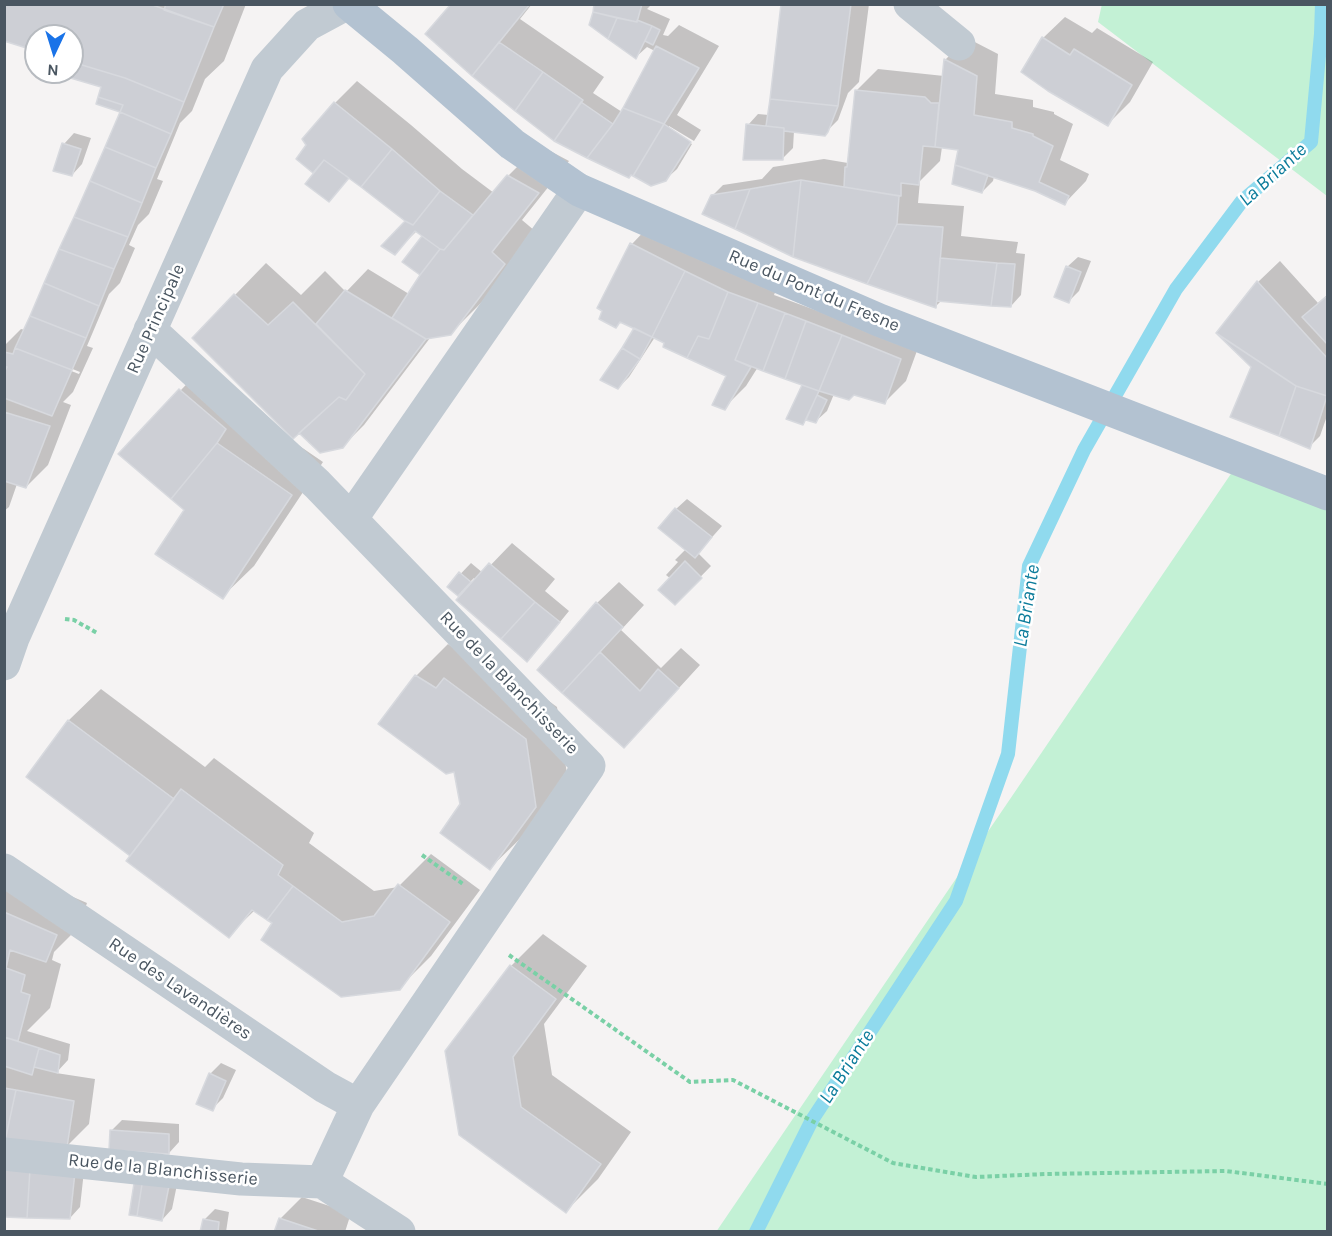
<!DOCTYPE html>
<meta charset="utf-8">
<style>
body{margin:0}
#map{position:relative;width:1332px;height:1236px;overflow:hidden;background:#f5f3f3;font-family:Karla,sans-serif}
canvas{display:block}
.frame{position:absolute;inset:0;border:6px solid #4a5661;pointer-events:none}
.north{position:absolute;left:24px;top:24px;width:60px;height:60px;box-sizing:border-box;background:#fff;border:2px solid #b7bbc0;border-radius:50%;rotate:184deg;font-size:16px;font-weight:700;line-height:24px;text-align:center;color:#4a5661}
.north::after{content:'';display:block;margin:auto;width:21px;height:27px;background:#1a73e8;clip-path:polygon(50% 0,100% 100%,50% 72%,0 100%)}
</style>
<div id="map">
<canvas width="1332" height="1236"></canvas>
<div class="frame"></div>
<div class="north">N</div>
</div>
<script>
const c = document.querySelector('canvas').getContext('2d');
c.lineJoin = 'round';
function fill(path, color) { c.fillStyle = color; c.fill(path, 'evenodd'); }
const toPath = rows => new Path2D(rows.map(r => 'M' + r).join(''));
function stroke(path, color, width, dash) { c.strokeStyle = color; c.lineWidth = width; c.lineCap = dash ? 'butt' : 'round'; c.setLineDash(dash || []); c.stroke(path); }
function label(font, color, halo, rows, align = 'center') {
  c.font = font + ' Karla,sans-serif'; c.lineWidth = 5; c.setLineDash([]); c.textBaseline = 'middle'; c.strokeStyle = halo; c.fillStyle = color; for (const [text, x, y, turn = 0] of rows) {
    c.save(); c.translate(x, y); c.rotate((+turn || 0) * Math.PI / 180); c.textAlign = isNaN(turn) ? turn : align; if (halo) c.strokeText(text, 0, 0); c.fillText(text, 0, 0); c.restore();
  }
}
const green = toPath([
 [1102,4,1327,5,1327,196,1098,22],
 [1241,459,1327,507,1327,1231,716,1232]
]);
const shadow = toPath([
 [4,4,246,4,224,61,205,79,192,111,180,123,157,179,163,181,149,214,138,225,129,245,135,248,120,283,109,294,87,346,93,348,73,392,63,402,71,405,48,465,26,487,17,484,9,507,4,511,4,377,9,366,4,365,4,346,21,329,25,330,122,111,103,86,71,72,72,72,72,36,36,36,36,49],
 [25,350,80,372,79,374,25,353],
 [453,4,532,4,520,19,604,77,593,93,622,112,655,51,647,47,636,57,591,25,596,4,652,4,647,9,670,19,663,35,668,36,679,25,719,46,677,115,701,130,694,141,669,126,669,130,692,144,677,169,665,180],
 [783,4,869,4,859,82,848,93,838,120,824,134,794,131,793,148,782,159,748,125,758,114,769,115],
 [1065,17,1092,33,1097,28,1153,62,1130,102,1108,124,1043,38],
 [967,38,998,54,995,94,1033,100,1033,107,1054,112,1054,114,1073,124,1060,160,1089,174,1086,181,1065,203,1036,190,994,176,993,181,982,192,960,149,942,147,940,161,920,181,918,203,964,206,961,236,1018,242,1016,253,1025,254,1021,295,1011,306,942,300,936,306,712,196,723,185,762,179,773,167,824,159,848,163,856,91,878,69,944,76,945,60],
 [357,81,411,125,462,169,494,193,508,176,539,145,569,161,522,220,535,231,483,301,451,333,430,338,364,425,342,447,235,295,266,263,301,295,325,271,346,292,368,269,409,294,423,273,424,236,417,231,394,253,407,221,350,177,329,200,322,166,320,164,335,103],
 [74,133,91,138,82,164,72,175,64,144],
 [653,222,779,282,774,295,818,311,922,337,906,381,884,403,854,393,834,394,827,411,816,421,807,419,802,423,803,386,805,384,758,367,746,386,724,408,728,376,655,337,629,377,618,388,636,327,632,244],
 [1078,257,1091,261,1079,291,1069,301,1067,267],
 [1280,261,1318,303,1328,294,1328,413,1320,436,1309,447,1253,367,1218,332,1258,282],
 [202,368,250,412,323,462,254,566,222,597,186,510,120,454],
 [687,499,722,526,698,553,711,566,675,603,671,579,666,575,678,562,675,560,686,549,676,509],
 [512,543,555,579,545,591,569,611,538,649,474,578,458,594,449,586,471,563,483,573],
 [619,582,644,605,621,630,661,668,681,648,700,665,646,724,624,746,539,670,597,603],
 [448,644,467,657,477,647,557,707,567,774,522,837,490,868,462,804,455,770,416,676],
 [101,689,205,767,214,758,314,833,309,843,374,891,398,887,431,854,480,890,431,956,399,988,274,923,255,910,228,936,132,856,28,776,69,720],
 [4,867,87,903,78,928,54,952,52,960,61,964,50,1008,27,1031,70,1044,68,1060,56,1073,95,1079,89,1124,67,1146,4,1140],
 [543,934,587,966,544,1024,552,1075,631,1132,598,1179,566,1211,447,1051,511,966],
 [221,1063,236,1070,223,1098,212,1109,210,1074],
 [122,1120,179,1124,179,1142,169,1153,111,1131],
 [4,1147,85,1162,80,1207,70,1218],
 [180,1170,172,1209,162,1220,136,1178],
 [302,1197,351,1213,345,1232,276,1232,280,1219],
 [215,1209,229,1212,226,1232,202,1232,204,1220]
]);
const stream = toPath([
 [756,1232,812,1120,956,901,1008,754,1029,566,1084,450,1176,289,1242,201,1311,142,1321,34,1322,4]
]);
const building = toPath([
 [4,4,150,4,214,27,184,102,125,78,72,62,72,36,36,36,36,51,4,41,4,4],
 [166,4,224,4,214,27,164,10,166,4],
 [451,4,530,4,472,76,425,34,451,4],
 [594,4,642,4,637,22,593,12,594,4],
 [781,4,851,4,838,106,770,99,781,4],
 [593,12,617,18,608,39,589,25,593,12],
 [617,18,637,22,637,20,652,26,636,59,608,39,617,18],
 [652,26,660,30,653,45,645,41,652,26],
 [1042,37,1070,55,1074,49,1132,85,1108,126,1048,91,1021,72,1042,37],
 [499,42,543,72,515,111,472,76,499,42],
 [656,46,699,68,664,124,623,108,656,46],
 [944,59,977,76,974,115,1012,122,1012,128,1033,134,1033,136,1053,146,1039,182,1069,196,1065,205,1035,191,955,165,958,150,935,147,944,59],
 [72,62,125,78,184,102,171,134,120,112,123,105,98,97,101,87,67,77,69,72,72,72,72,62],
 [543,72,583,100,554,141,515,111,543,72],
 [855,90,925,97,931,103,939,103,935,147,923,146,919,185,901,183,901,196,844,187,845,167,847,167,855,90],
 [98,97,123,105,120,112,96,104,98,97],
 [770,99,838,106,828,132,825,136,784,131,784,128,766,126,770,99],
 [334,102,392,149,361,187,324,160,313,173,296,159,306,145,302,139,334,102],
 [581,102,613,124,587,158,554,141,581,102],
 [623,108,664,124,633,176,631,175,629,178,587,158,613,124,623,108],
 [120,112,171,134,156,168,105,147,120,112],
 [664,124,691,142,666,181,651,186,633,176,664,124],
 [746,124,784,128,783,160,743,160,746,124],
 [62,143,81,149,72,176,53,171,62,143],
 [105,147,156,168,142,203,90,181,105,147],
 [392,149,440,191,413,225,405,221,361,187,392,149],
 [324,160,349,178,329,202,305,184,324,160],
 [955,165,988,175,982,193,952,184,955,165],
 [507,175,539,193,492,252,505,264,451,335,426,339,392,318,420,275,440,249,444,250,507,175],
 [801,180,793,257,735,229,750,189,801,180],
 [801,180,899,196,897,224,867,284,793,257,801,180],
 [90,181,142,203,128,237,74,217,90,181],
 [750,189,735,229,702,214,711,195,750,189],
 [440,191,473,215,444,250,440,249,415,231,395,255,381,246,405,221,413,225,440,191],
 [74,217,128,237,114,269,59,249,74,217],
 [897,224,943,227,936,308,867,284,897,224],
 [422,236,440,249,420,275,402,262,422,236],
 [630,243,685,271,652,337,620,322,616,328,599,319,602,311,597,308,630,243],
 [59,249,114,269,99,306,44,283,59,249],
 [940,258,997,263,991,306,937,301,940,258],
 [997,263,1015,264,1011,307,991,306,997,263],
 [1066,266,1081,272,1069,303,1054,297,1066,266],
 [685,271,728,292,709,339,698,336,687,358,663,347,664,343,652,337,685,271],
 [1257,281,1328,359,1327,396,1296,386,1216,333,1257,281],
 [44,283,99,306,86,338,30,316,44,283],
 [345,290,426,339,343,448,320,453,299,433,339,397,346,400,365,374,316,324,345,290],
 [728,292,758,303,735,360,751,367,725,410,712,405,726,376,687,358,698,336,709,339,728,292],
 [234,294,268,325,293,302,365,374,346,400,339,397,293,439,192,338,234,294],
 [1328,295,1328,345,1302,317,1328,295],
 [758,303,785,313,763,371,735,360,758,303],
 [785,313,806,321,785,379,763,371,785,313],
 [30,316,86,338,72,370,15,348,30,316],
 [806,321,842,335,819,391,785,379,806,321],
 [634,328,652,337,640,359,622,348,634,328],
 [1216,333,1296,386,1279,436,1230,417,1251,367,1216,333],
 [842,335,901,359,885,404,854,395,849,400,819,391,842,335],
 [15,348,72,370,52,416,4,398,4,373,7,367,4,366,4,352,13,354,15,348],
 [622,348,640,359,618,389,600,380,622,348],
 [802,385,819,391,803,425,786,419,802,385],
 [1296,386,1327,396,1310,449,1279,436,1296,386],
 [179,389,226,429,217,443,171,499,118,454,179,389],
 [817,395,827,400,816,423,806,420,817,395],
 [4,412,50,426,26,488,4,481,4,412],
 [217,443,292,495,223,599,155,554,184,510,171,499,217,443],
 [675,508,712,537,695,558,658,528,675,508],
 [685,561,702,578,675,605,658,590,685,561],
 [489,563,535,602,501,639,456,600,489,563],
 [459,572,471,582,458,596,447,587,459,572],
 [535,602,560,622,527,662,501,639,535,602],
 [596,602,623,627,562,693,537,670,596,602],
 [600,652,640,691,658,669,679,688,624,748,562,693,600,652],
 [415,675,436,688,444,678,526,739,536,807,490,870,440,833,460,804,454,772,446,774,378,724,415,675],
 [68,720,174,799,130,856,26,777,68,720],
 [181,789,283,865,278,875,293,886,267,920,252,910,229,938,126,861,181,789],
 [398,884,450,922,400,990,341,997,261,940,272,923,267,920,293,886,342,922,374,916,398,884],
 [4,912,57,935,46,962,10,950,6,968,25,975,21,992,30,995,18,1041,4,1037,4,912],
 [510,965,556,999,513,1057,521,1107,601,1164,566,1213,459,1135,445,1051,510,965],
 [4,1037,39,1048,32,1075,4,1066,4,1037],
 [39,1048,60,1055,58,1073,34,1067,39,1048],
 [209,1073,226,1081,213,1111,196,1104,209,1073],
 [4,1088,16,1090,5,1141,4,1141,4,1088],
 [16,1090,74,1101,67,1147,5,1141,16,1090],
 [110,1130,169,1134,169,1154,109,1150,110,1130],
 [4,1169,30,1169,27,1218,4,1217,4,1169],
 [30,1169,75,1172,70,1219,27,1218,30,1169],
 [135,1177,143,1178,137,1216,129,1215,135,1177],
 [143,1178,170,1181,162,1221,137,1216,143,1178],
 [279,1218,321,1232,274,1232,279,1218],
 [203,1219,219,1222,218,1232,200,1232,203,1219]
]);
const path = toPath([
 [65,619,74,620,97,633],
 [422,855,463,884],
 [509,955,690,1082,733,1080,893,1163,976,1177,1046,1174,1226,1171,1328,1184]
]);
const minor = toPath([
 [910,4,959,44],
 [351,519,579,190],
 [4,664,13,638,267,69,307,25,346,4],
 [4,870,325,1087,358,1105],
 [4,1154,241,1179,322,1182,358,1105,589,766,317,484,150,330],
 [322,1182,399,1232]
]);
const major = toPath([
 [349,4,405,50,512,144,579,190,879,320,1328,494]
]);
const streetNames = [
 ["Rue du Pont du Fresne",814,291,23],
 ["Rue Principale",156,319,-66],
 ["Rue de la Blanchisserie",509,683,46],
 ["Rue des Lavandières",180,989,34],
 ["Rue de la Blanchisserie",163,1170,6]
];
const waterNames = [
 ["La Briante",1273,175,-42],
 ["La Briante",1027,606,-81],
 ["La Briante",847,1067,-57]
];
fill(green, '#c3f1d5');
fill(shadow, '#0003');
stroke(stream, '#90daee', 14);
fill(building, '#cdcfd5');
stroke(building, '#d7d9de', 1.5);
stroke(path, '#7ad0a6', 4, [4.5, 3]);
stroke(minor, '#c1cad2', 33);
stroke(major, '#b3c2d1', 33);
label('18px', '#4a5661', '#fff', streetNames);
label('italic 20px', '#0c7c9b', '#fff', waterNames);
</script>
